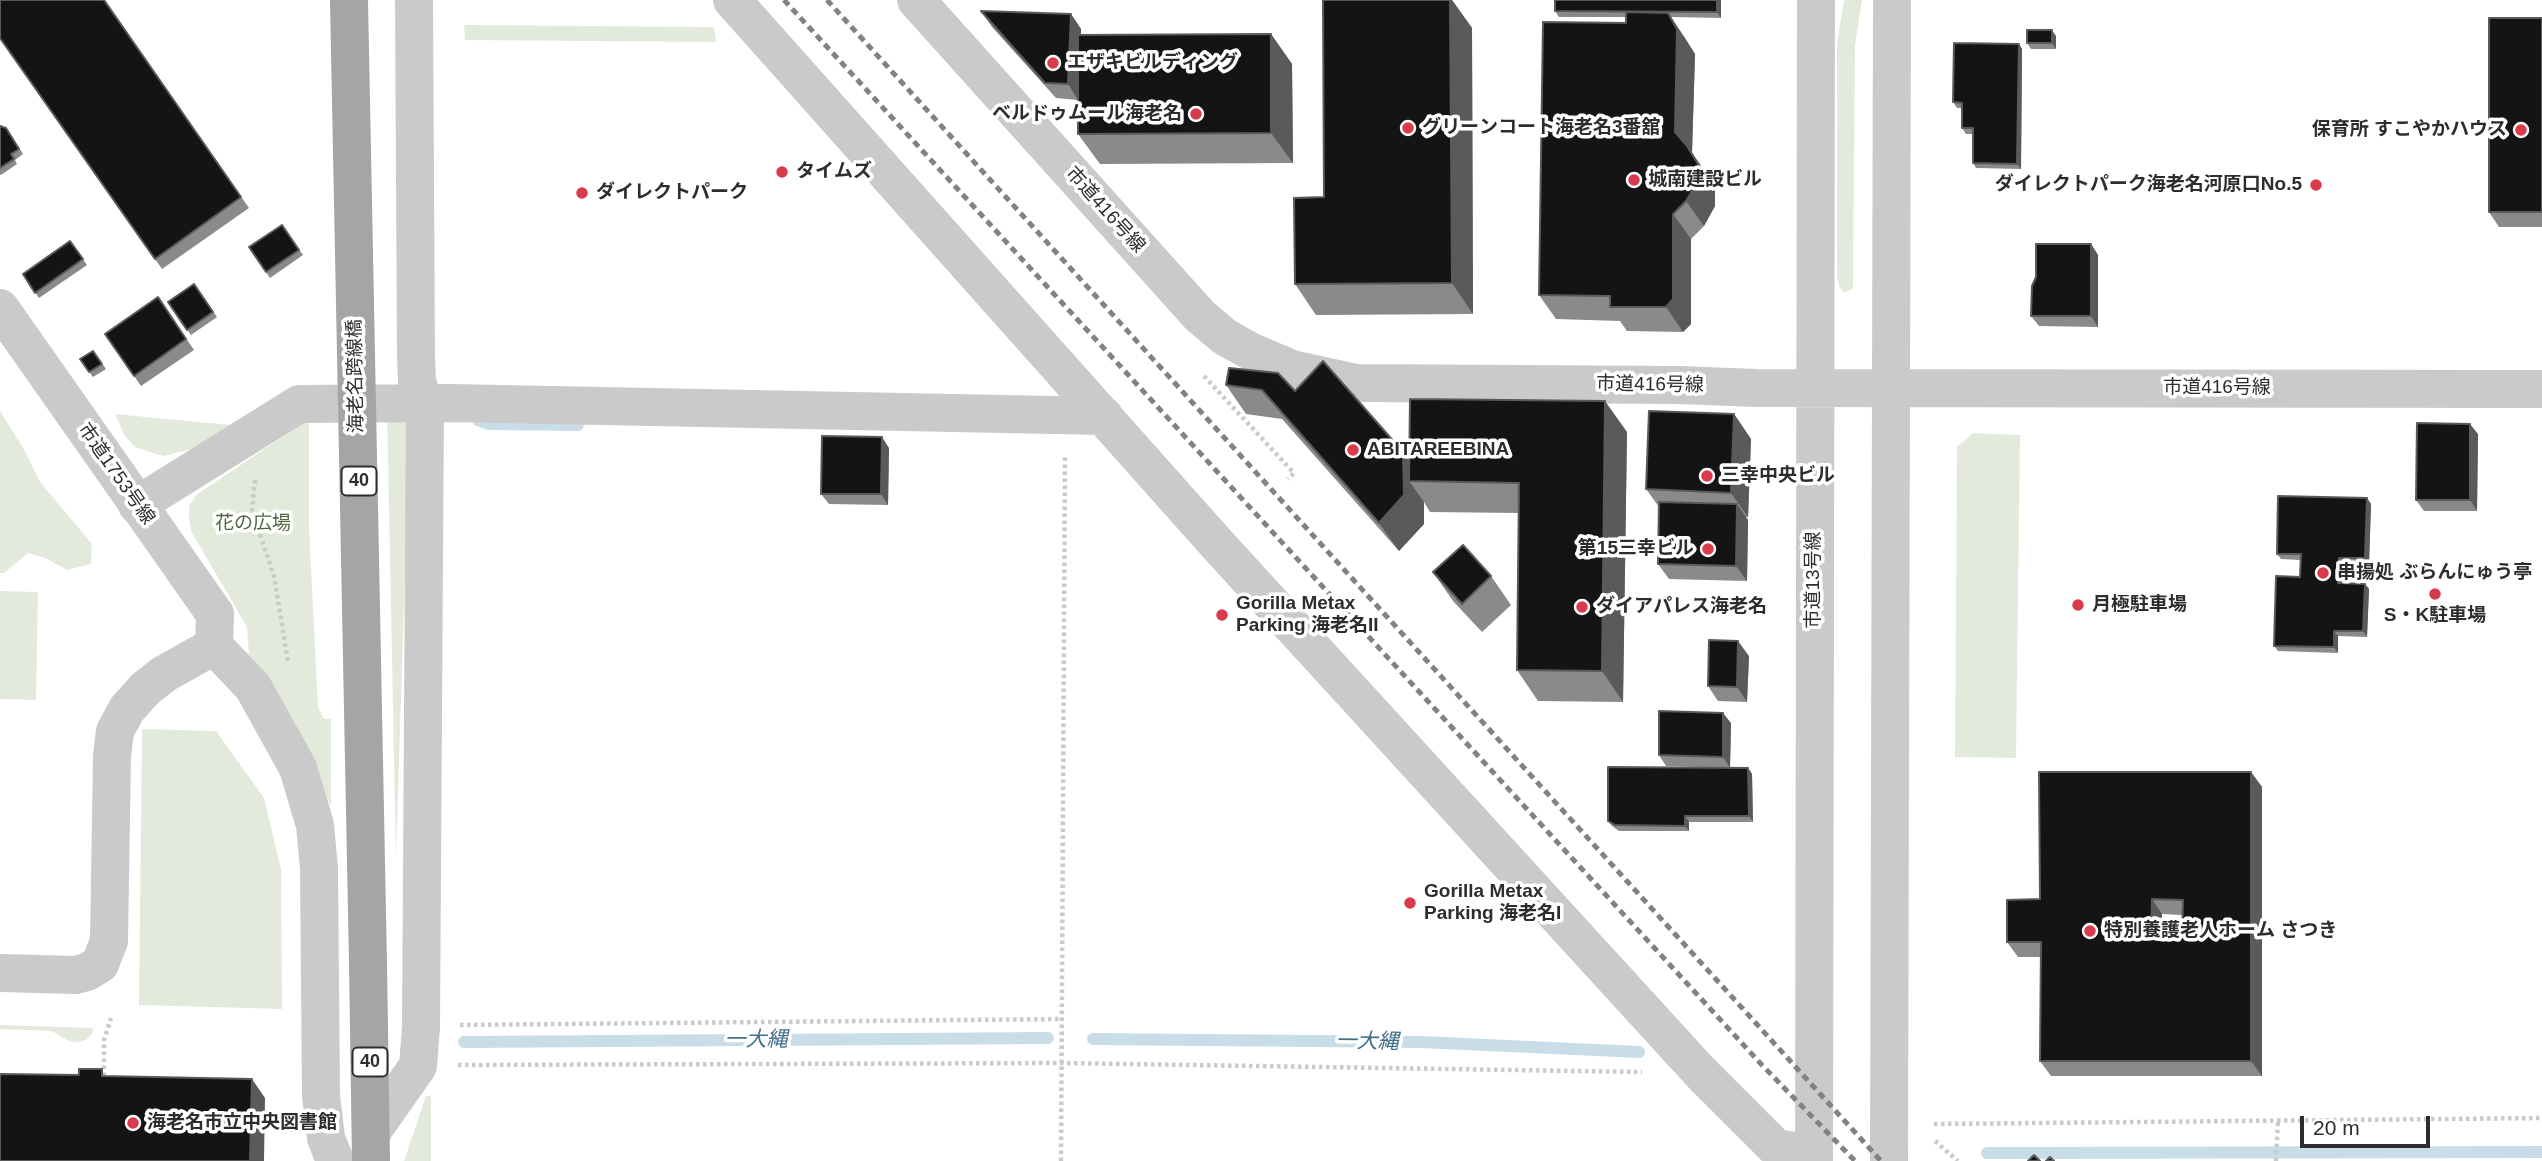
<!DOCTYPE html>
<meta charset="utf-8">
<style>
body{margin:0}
#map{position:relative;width:2542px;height:1161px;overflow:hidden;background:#fff;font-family:Helvetica,sans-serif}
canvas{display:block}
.scale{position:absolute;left:2300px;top:1116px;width:130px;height:32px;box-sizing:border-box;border:4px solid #2d2d2d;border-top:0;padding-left:9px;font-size:21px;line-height:24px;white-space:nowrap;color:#2d2d2d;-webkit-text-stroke:5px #fff;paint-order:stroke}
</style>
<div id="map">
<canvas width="2542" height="1161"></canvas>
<div class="scale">20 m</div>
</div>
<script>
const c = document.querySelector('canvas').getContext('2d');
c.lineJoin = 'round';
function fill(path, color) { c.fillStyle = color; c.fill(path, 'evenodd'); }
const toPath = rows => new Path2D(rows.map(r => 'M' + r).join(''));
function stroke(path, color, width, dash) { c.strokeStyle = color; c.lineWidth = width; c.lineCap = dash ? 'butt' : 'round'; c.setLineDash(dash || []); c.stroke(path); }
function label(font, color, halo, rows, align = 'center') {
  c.font = font + ' Helvetica,"Noto Sans JP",sans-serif'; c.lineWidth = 7; c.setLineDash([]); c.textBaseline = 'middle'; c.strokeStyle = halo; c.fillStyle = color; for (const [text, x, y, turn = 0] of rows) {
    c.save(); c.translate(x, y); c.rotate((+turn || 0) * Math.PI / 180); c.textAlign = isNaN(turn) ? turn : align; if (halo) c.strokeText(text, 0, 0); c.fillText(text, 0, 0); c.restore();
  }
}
const green = toPath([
 [1844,0,1862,0,1855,46,1853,288,1844,293,1839,286,1837,275,1837,45],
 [464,25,714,27,716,42,465,40],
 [387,409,407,423,405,571,396,858],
 [0,411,25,451,40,482,92,544,91,564,67,570,45,558,28,553,4,573,0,573],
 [115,414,231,425,192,449,163,456,135,447,125,436],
 [309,419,309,526,318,707,324,719,331,719,331,806,281,705,249,655,247,627,191,531,189,517,189,506,196,495],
 [1973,433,2020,435,2016,758,1955,757,1957,447],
 [0,591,38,592,36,700,0,699],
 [142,729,216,731,264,798,281,869,282,1009,139,1005],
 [0,1025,93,1028,92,1034,86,1040,79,1042,69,1041,52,1031,0,1029],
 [426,1096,431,1096,431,1161,404,1161]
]);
const stream = toPath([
 [478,420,489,424,578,425],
 [1093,1039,1421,1042,1639,1052],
 [464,1042,1048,1038],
 [1987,1153,2542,1152]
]);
const path = toPath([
 [1204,376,1294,473,1288,479],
 [255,480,252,511,274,576,288,662],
 [460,1025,1062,1019],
 [458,1065,1062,1063,1642,1072],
 [104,1076,104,1040,111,1018],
 [1934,1124,2542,1118],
 [1935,1141,1958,1161],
 [1061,1161,1065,455],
 [2276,1161,2278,1120]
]);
const minor = toPath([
 [732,0,1217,544,1701,1073,1776,1148,1814,1154],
 [137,505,299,404,451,403,1104,416],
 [214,646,253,687,298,768,315,825,319,869,321,1096,326,1138,335,1161],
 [371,1133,418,1066,421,1027,425,403,417,382,416,357,414,0]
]);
const tertiary = toPath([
 [916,0,1200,316,1225,337,1252,352,1292,369,1356,383,1679,385,1757,388,2542,389],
 [0,308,215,614,214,646,164,674,145,689,127,709,115,731,112,756,109,941,100,964,87,972,75,975,0,973],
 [1814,1161,1816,0],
 [1889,1161,1892,0]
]);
const primary = toPath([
 [368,963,371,1161]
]);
const rail = toPath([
 [784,0,1761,1064,1855,1161],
 [827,0,1881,1161]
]);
const primaryBridge = toPath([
 [349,0,368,963]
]);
const wall = toPath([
 [104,0,249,208,162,269,0,38],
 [1323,0,1452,0,1472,28,1473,314,1316,315,1295,284,1324,197],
 [1721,0,1721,18,1671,17,1695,54,1692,153,1704,170,1715,189,1715,206,1704,226,1691,239,1691,324,1683,332,1627,331,1620,321,1556,319,1539,295,1626,23,1626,17,1559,17,1555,11],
 [981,11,1071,14,1081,29,1081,35,1271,34,1292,64,1293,163,1100,164,1078,134,1078,100,1056,98,992,27],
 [2542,18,2542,227,2499,227,2489,212],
 [2056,36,2056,49,2031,49,2027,43],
 [2019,44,2022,49,2021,169,1976,168,1973,163,1973,134,1966,134,1962,128,1962,108,1957,108,1953,102],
 [0,126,6,128,23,154,15,160,17,164,1,175,0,174],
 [282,225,303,255,270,278,249,247],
 [70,241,87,265,39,298,23,274],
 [2091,244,2098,255,2098,327,2039,326,2031,316],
 [194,284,217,317,191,335,168,302],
 [158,297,194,350,141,386,105,334],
 [93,351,106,369,93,377,80,359],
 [1226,385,1295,391,1409,461,1627,432,1623,702,1538,701,1517,670,1519,513,1430,512,1424,502,1424,524,1399,551,1282,419,1246,414],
 [1734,414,1751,439,1748,517,1746,517,1748,520,1747,581,1669,579,1658,564,1659,507,1646,489],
 [2478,434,2477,511,2424,511,2416,500],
 [889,448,888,505,829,504,821,494],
 [2367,498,2371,504,2369,564,2342,563,2342,583,2365,584,2369,589,2367,637,2338,636,2338,653,2278,651,2274,646,2300,577,2300,560,2281,559,2277,554],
 [1433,572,1491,576,1511,605,1482,632,1453,601],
 [1749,656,1747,702,1718,701,1708,686],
 [1731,723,1730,768,1666,766,1659,755],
 [1748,768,1752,774,1753,822,1689,822,1689,831,1619,831,1612,826,1608,821],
 [2251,772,2262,787,2262,1076,2051,1076,2040,1061,2040,957,2018,957,2007,942,2040,899],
 [2162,914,2182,915,2182,933,2162,932]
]);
const shadedWall = toPath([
 [1450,0,1452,0,1472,28,1473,314,1452,283],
 [1717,0,1721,0,1721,18,1717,12],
 [1668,13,1685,38,1695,54,1692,153,1704,170,1715,189,1715,206,1704,226,1686,201,1675,132],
 [1071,14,1081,29,1078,100,1068,84],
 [2052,30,2056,36,2056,49,2052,43],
 [1271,34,1292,64,1293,163,1271,133],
 [2019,44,2022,49,2021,169,2017,164],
 [1673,214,1691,239,1691,324,1683,332,1666,307],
 [2091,244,2098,255,2098,327,2091,316],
 [1605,401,1627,432,1623,702,1602,671],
 [1734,414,1751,439,1748,517,1731,493],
 [2470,424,2478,434,2477,511,2470,500],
 [882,437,889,448,888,505,881,494],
 [1403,452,1423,481,1409,481,1424,502,1424,524,1399,551,1379,523],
 [2367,498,2371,504,2369,564,2365,558],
 [1737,504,1748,520,1747,581,1736,566],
 [2339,558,2342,563,2342,588,2338,583],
 [2365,584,2369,589,2367,637,2363,631],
 [2334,631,2338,636,2338,653,2334,647],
 [1738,641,1749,656,1747,702,1737,687],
 [1723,713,1731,723,1730,768,1723,757],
 [1748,768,1752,774,1753,822,1749,816],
 [2251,772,2262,787,2262,1076,2251,1061],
 [1685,816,1689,822,1689,831,1685,826],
 [2152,899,2162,914,2161,947,2151,932],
 [252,1079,265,1098,264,1161,250,1161]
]);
const building = toPath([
 [0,0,104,0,241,197,155,259,0,38,0,0],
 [1323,0,1450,0,1452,283,1295,284,1294,198,1324,197,1323,0],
 [1555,0,1717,0,1717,12,1555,11,1555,0],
 [981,11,1071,14,1068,84,1045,83,981,11],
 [1626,12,1668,13,1677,29,1675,132,1687,146,1698,164,1698,181,1686,201,1673,214,1673,299,1666,307,1610,307,1610,296,1539,295,1543,22,1626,23,1626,12],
 [2489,18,2542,18,2542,212,2489,212,2489,18],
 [2027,30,2052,30,2052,43,2027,43,2027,30],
 [1271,34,1271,133,1078,134,1078,35,1271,34],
 [1954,43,2019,44,2017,164,1973,163,1973,128,1962,128,1962,103,1953,102,1954,43],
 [0,126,6,128,19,149,11,154,14,159,0,168,0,126],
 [282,225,299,250,266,272,249,247,282,225],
 [70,241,83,259,35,293,23,274,70,241],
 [2036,244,2091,244,2091,316,2031,316,2032,286,2036,277,2036,244],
 [194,284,213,312,187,330,168,302,194,284],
 [158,297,186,339,134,376,105,334,158,297],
 [93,351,102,364,89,372,80,359,93,351],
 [1323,361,1403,452,1404,495,1379,523,1262,390,1226,385,1229,368,1278,373,1295,391,1323,361],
 [1410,399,1605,401,1602,671,1517,670,1519,483,1409,481,1410,399],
 [1649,411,1734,414,1731,493,1646,489,1649,411],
 [2417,423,2470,424,2470,500,2416,500,2417,423],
 [822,436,882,437,881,494,821,494,822,436],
 [2278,496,2367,498,2365,558,2339,558,2338,583,2365,584,2363,631,2334,631,2334,647,2274,646,2276,576,2300,577,2301,554,2277,554,2278,496],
 [1659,502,1737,504,1736,566,1658,564,1659,502],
 [1463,545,1491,576,1462,604,1433,572,1463,545],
 [1709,640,1738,641,1737,687,1708,686,1709,640],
 [1659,711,1723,713,1723,757,1659,755,1659,711],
 [1608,767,1748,768,1749,816,1685,816,1685,826,1615,825,1608,821,1608,767],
 [2039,772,2251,772,2251,1061,2040,1061,2041,942,2007,942,2007,900,2040,899,2039,772],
 [2152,899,2183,900,2182,933,2151,932,2152,899],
 [79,1069,102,1069,102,1076,252,1079,250,1161,0,1161,0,1074,79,1075,79,1069],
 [2034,1155,2040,1161,2028,1161,2034,1155],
 [2050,1157,2054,1161,2046,1161,2050,1157]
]);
const markers = [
 [1053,63,7,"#d93a4c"],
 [1196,114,7,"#d93a4c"],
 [1408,128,7,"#d93a4c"],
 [2521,130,7,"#d93a4c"],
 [782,172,7,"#d93a4c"],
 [1634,180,7,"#d93a4c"],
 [2316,185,7,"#d93a4c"],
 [582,193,7,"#d93a4c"],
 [1353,450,7,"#d93a4c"],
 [1707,476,7,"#d93a4c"],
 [1708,549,7,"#d93a4c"],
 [2323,573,7,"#d93a4c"],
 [2435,594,7,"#d93a4c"],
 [2078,605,7,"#d93a4c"],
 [1582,607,7,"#d93a4c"],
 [1222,615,7,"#d93a4c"],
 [1410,903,7,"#d93a4c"],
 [2090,931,7,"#d93a4c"],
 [133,1123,7,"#d93a4c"]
];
const shields = [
 [359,481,35],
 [370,1062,35]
];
const shieldNames = [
 ["40",359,481],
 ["40",370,1062]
];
const poiNames = [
 ["エザキビルディング",1067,63],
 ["ベルドゥムール海老名",1182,114,"right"],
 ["グリーンコート海老名3番舘",1422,128],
 ["保育所 すこやかハウス",2507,130,"right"],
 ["タイムズ",796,172],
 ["城南建設ビル",1648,180],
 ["ダイレクトパーク海老名河原口No.5",2302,185,"right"],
 ["ダイレクトパーク",596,193],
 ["ABITAREEBINA",1367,450],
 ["三幸中央ビル",1721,476],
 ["第15三幸ビル",1694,549,"right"],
 ["串揚処 ぶらんにゅう亭",2337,573],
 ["Gorilla Metax",1236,604],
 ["Parking 海老名II",1236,626],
 ["月極駐車場",2092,605],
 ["ダイアパレス海老名",1596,607],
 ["S・K駐車場",2435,616,"center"],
 ["Gorilla Metax",1424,892],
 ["Parking 海老名I",1424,914],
 ["特別養護老人ホーム さつき",2104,931],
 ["海老名市立中央図書館",147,1123]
];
const streetNames = [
 ["市道416号線",1105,210,48],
 ["海老名跨線橋",356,376,-91],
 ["市道416号線",1650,385,1],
 ["市道416号線",2217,388],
 ["市道1753号線",116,474,55],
 ["市道13号線",1814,580,-90]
];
const parkNames = [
 ["花の広場",253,524]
];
const waterNames = [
 ["一大縄",756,1040],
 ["一大縄",1367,1042,1]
];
fill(green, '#e4eadb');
stroke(stream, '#c8dde8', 12);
stroke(path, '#cacaca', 4.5, [3.5, 3.5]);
stroke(minor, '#cacaca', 38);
stroke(tertiary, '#cacaca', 38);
stroke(primary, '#a5a5a5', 38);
stroke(rail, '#828282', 5, [7, 5]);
stroke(primaryBridge, '#a5a5a5', 38);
fill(wall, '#8a8a8a');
fill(shadedWall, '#5a5a5a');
fill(building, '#141414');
stroke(building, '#5a5a5a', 2);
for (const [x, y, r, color] of markers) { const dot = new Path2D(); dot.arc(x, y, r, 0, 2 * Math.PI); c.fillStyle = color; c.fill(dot); stroke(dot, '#fff', 2.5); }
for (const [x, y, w] of shields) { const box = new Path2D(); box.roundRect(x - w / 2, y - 14.5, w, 29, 5); c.fillStyle = '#fff'; c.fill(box); stroke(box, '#2d2d2d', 2); }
label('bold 18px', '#2d2d2d', null, shieldNames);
label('bold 19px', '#2d2d2d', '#fff', poiNames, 'left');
label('19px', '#2d2d2d', '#fff', streetNames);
label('19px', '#52653e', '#fff', parkNames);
label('italic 21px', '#417089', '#fff', waterNames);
</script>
